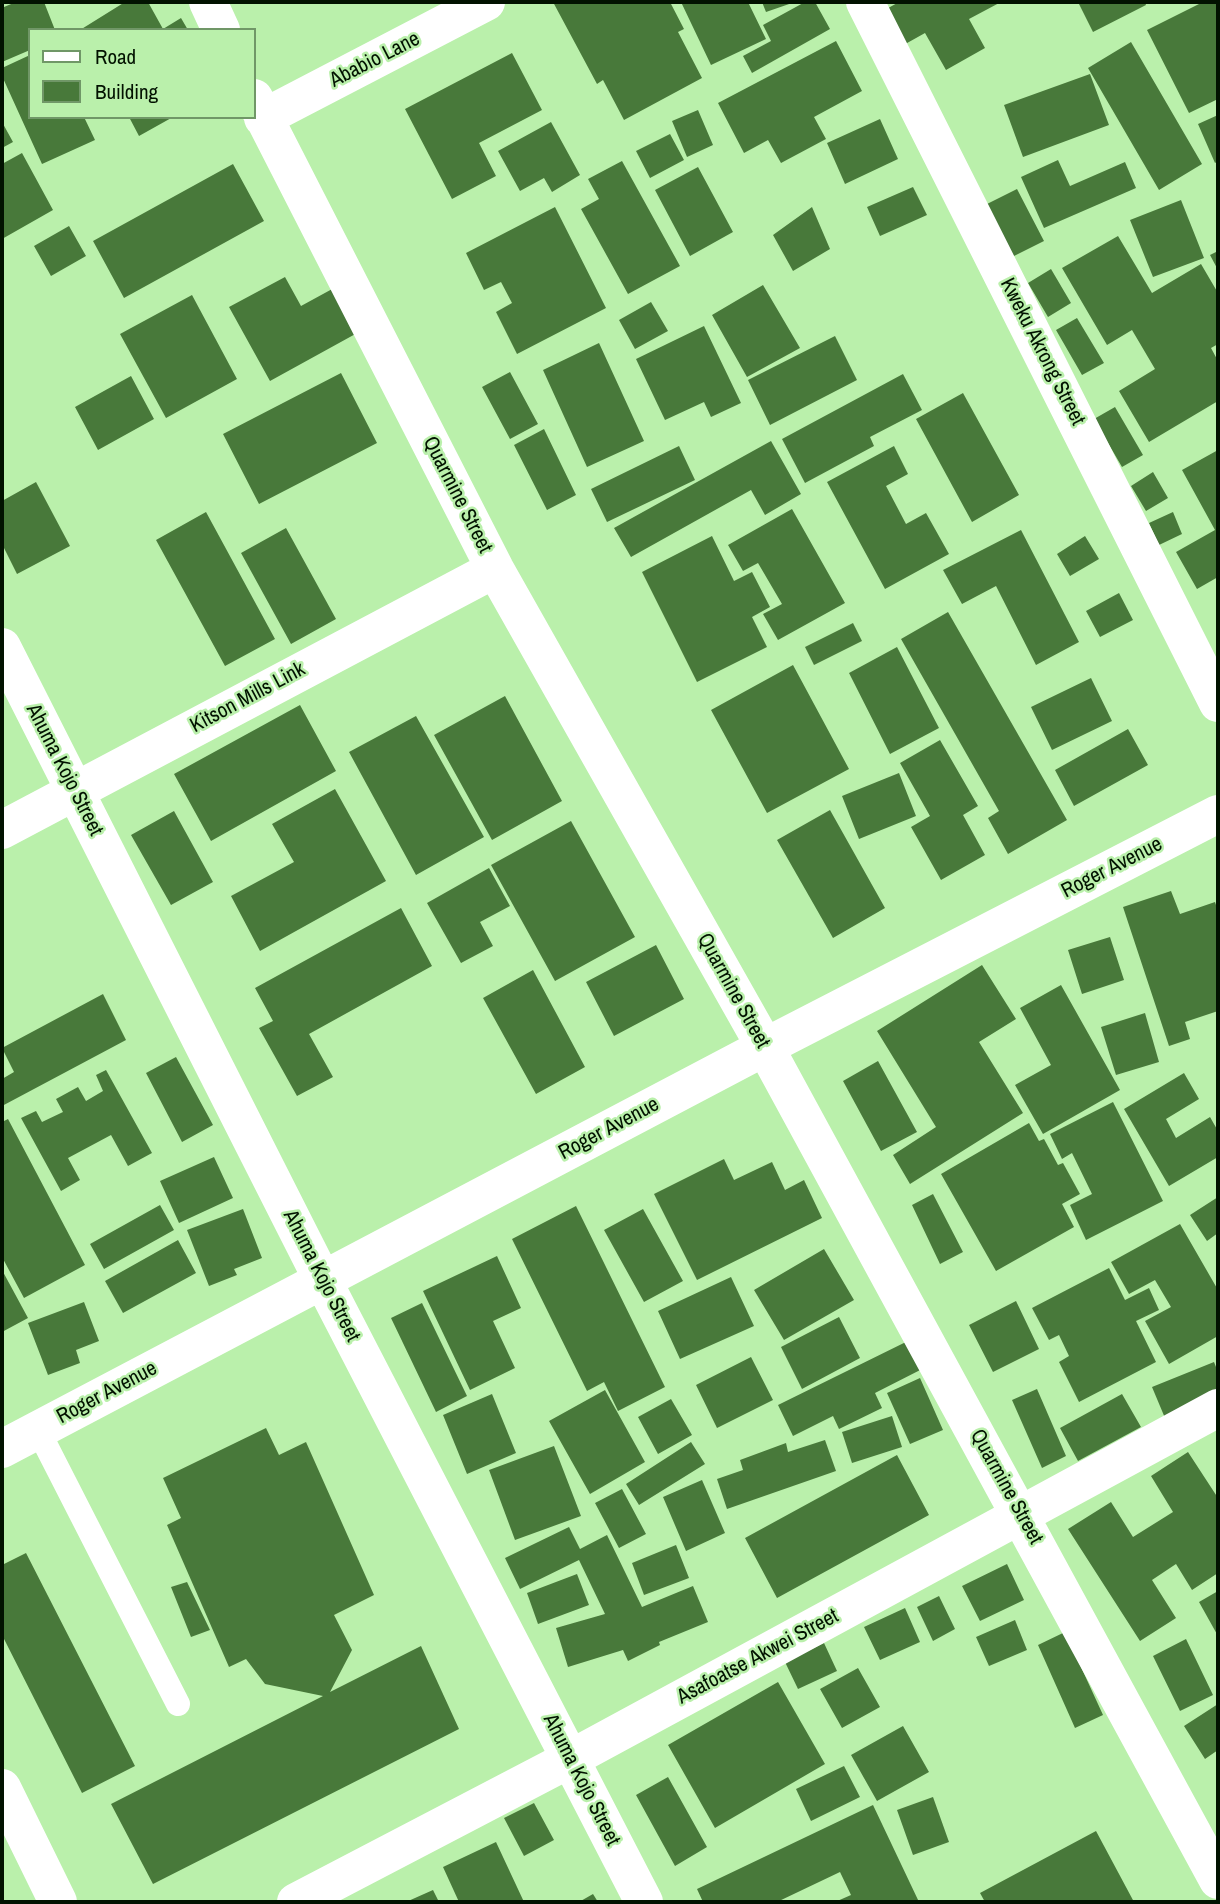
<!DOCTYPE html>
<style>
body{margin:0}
#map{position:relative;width:1220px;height:1904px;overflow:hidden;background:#baf0ab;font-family:"Archivo Narrow",sans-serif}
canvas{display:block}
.frame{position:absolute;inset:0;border:4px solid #021200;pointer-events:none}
.legend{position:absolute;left:28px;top:28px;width:228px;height:91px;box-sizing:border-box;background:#baf0ab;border:2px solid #709767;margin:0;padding:9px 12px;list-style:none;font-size:21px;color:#021200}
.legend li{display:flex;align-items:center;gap:14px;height:35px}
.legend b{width:35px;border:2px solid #709767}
</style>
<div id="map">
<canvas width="1220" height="1904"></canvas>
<div class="frame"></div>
<ul class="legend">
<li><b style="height:9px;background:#fff"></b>Road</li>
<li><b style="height:19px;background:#48793a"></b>Building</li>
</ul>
</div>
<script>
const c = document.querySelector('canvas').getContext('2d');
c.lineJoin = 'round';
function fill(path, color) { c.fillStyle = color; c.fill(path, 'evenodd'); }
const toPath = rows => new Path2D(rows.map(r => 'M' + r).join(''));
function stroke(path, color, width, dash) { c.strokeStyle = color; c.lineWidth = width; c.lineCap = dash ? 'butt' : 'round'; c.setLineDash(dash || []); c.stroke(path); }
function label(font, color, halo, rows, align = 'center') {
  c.font = font + ' "Archivo Narrow",sans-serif'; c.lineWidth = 5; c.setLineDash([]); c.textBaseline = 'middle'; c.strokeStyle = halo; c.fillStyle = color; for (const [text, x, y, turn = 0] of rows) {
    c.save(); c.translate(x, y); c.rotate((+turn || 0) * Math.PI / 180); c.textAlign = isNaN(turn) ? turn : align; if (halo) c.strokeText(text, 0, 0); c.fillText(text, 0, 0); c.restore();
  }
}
const building = toPath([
 [2,2,4,7,16,2,44,2,55,30,30,30,30,50,2,62],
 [125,2,148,2,163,29,181,18,188,30,80,30],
 [553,2,670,2,684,29,678,32,702,78,624,120,603,80,597,84],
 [681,2,748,2,766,39,711,65],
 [762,2,795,2,766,12],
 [805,2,815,2,830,29,752,73,743,56,771,41,763,25],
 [899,2,1001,2,969,19,985,48,946,70,925,33,900,47,881,12],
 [1078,2,1145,2,1146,5,1093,32],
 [1203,2,1218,2,1218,99,1189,113,1147,30],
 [836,41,862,91,814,117,826,139,781,163,768,140,744,153,718,103],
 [1131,42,1202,164,1159,190,1088,68],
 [512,53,542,110,479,143,496,176,452,199,405,109],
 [30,55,30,117,84,117,95,140,42,164,2,76,2,68],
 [1090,74,1109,125,1023,157,1004,105],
 [698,110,713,145,687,157,672,121],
 [1218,115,1218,161,1215,163,1198,124],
 [129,117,173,117,139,136],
 [880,119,898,159,845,184,827,143],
 [2,122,13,142,2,148],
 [551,122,580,175,552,192,544,178,520,191,498,151],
 [670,134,684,160,650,178,636,151],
 [22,153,53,210,2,239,2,164],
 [1058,160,1070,186,1125,162,1136,188,1044,228,1021,177],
 [622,161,680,266,628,294,581,209,599,199,588,179],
 [233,164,264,221,124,298,93,241],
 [698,167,733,232,690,256,655,190],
 [913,187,927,215,880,236,867,207],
 [1017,189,1044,241,1010,258,983,206],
 [1181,200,1204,258,1153,277,1130,220],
 [555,207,606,308,517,354,496,312,512,303,501,282,484,290,466,253],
 [812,207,830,249,793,271,773,235],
 [69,226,86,256,51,276,34,246],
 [1118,236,1152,293,1201,264,1218,293,1218,344,1211,348,1218,361,1218,401,1149,442,1119,391,1155,369,1132,330,1107,345,1062,268],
 [1218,251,1218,270,1210,255],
 [1051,269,1071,303,1048,317,1028,283],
 [285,277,301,306,334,288,359,332,270,381,229,307],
 [763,285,800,348,747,377,712,315],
 [192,295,237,379,166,418,120,334],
 [651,302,668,331,635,349,619,320],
 [1077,318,1104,363,1082,375,1056,330],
 [704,326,741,403,711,417,704,402,665,420,636,359],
 [835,336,857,380,770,425,748,380],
 [599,343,644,441,587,467,543,370],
 [510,372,538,424,510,439,482,387],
 [341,373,377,443,259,504,223,434],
 [903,374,922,410,870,437,874,446,805,483,782,439],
 [131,376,154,419,98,450,75,407],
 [963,393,1019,495,972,522,916,419],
 [1115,407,1143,455,1122,467,1094,419],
 [544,429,576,495,547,510,514,445],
 [771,441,801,494,765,515,751,490,631,557,614,528],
 [679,446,695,480,607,522,591,489],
 [894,446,908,474,886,486,906,524,926,513,949,554,885,589,827,482],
 [1218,450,1218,577,1197,589,1176,552,1215,530,1182,470],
 [1153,472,1168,498,1146,511,1131,486],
 [36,482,70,546,17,574,2,544,2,501],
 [792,509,845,603,778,640,763,614,782,604,758,563,743,571,728,545],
 [206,512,275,639,225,666,156,540],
 [1173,512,1182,534,1159,545,1149,523],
 [286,528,336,619,291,644,241,553],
 [1021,530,1079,642,1036,665,996,586,962,604,943,570],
 [712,536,734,581,752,572,770,607,752,617,767,647,697,682,642,572],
 [1085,536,1099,559,1070,576,1057,554],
 [1119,593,1133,620,1100,637,1086,611],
 [948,612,1067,820,1008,854,988,818,999,811,901,639],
 [853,623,862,641,814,665,805,647],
 [897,647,939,728,890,754,849,673],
 [793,665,849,769,767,813,711,710],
 [1091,678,1112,721,1052,750,1031,707],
 [505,696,562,801,492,840,434,735],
 [300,705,336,771,211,841,174,774],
 [416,716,484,837,416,875,349,752],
 [1128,729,1148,765,1074,806,1055,770],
 [940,740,978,806,963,815,985,855,941,880,911,827,930,816,900,763],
 [899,773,916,816,859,839,842,796],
 [335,789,386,881,260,951,231,896,294,862,272,824],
 [830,810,885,908,833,938,777,840],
 [174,811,213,882,171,905,131,835],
 [571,821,635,937,555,981,491,865],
 [489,868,510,906,480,922,493,946,461,963,427,903],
 [1171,891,1180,914,1215,902,1218,911,1218,1011,1185,1022,1190,1039,1169,1046,1123,907],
 [401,908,432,966,309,1034,333,1077,297,1096,259,1028,273,1021,255,988],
 [1110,937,1124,980,1082,994,1068,950],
 [656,945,684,999,614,1036,586,982],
 [982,965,1016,1019,979,1042,1023,1113,910,1184,893,1155,936,1127,877,1031],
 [533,970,585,1067,536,1094,483,998],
 [1061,985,1120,1090,1043,1134,1015,1085,1051,1065,1020,1008],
 [103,994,126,1040,2,1106,2,1079,14,1072,2,1048],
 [1145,1013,1159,1062,1116,1075,1101,1027],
 [176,1057,213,1125,182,1142,146,1073],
 [878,1061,917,1132,881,1151,843,1081],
 [106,1070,152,1153,128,1166,111,1135,68,1158,80,1180,61,1191,21,1118,36,1111,42,1122,63,1112,56,1099,78,1087,86,1101,103,1091,96,1075],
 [1184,1073,1199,1099,1166,1119,1176,1138,1210,1117,1218,1131,1218,1157,1169,1186,1124,1109],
 [1113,1102,1163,1201,1086,1240,1070,1205,1092,1194,1072,1153,1062,1159,1050,1134],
 [8,1119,85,1265,24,1298,2,1257,2,1122],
 [1029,1123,1039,1141,1044,1139,1058,1165,1063,1163,1080,1194,1062,1204,1074,1227,996,1271,941,1174],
 [214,1157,233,1198,179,1223,160,1181],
 [724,1159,734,1180,772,1162,785,1190,804,1180,822,1218,697,1280,654,1194],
 [933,1194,963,1252,940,1264,912,1205],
 [1218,1197,1218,1233,1207,1241,1190,1215],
 [160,1205,174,1230,104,1269,90,1244],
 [576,1206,665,1387,618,1411,604,1382,587,1391,512,1239],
 [243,1209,262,1258,234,1269,237,1275,209,1286,187,1230],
 [643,1209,683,1281,644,1302,604,1230],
 [1180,1224,1218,1290,1218,1336,1169,1364,1145,1321,1171,1307,1155,1280,1129,1294,1111,1262],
 [178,1240,196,1273,123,1313,105,1281],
 [824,1249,854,1300,784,1340,754,1290],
 [497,1256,521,1308,493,1321,515,1368,470,1390,423,1291],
 [1109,1268,1125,1300,1149,1288,1159,1310,1136,1321,1156,1362,1079,1402,1059,1362,1069,1356,1059,1335,1049,1340,1032,1308],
 [2,1270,28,1318,2,1332],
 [731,1277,754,1326,680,1359,658,1311],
 [1016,1301,1039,1349,993,1372,969,1325],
 [84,1302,99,1341,76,1350,80,1363,48,1375,28,1323],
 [422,1303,467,1396,436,1412,391,1318],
 [839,1317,860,1358,802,1389,781,1347],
 [916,1337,930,1365,875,1393,882,1408,839,1429,833,1416,793,1436,778,1405],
 [751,1357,773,1400,717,1428,696,1385],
 [1214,1362,1218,1372,1218,1396,1165,1418,1152,1387],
 [920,1378,943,1430,910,1444,887,1393],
 [1037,1389,1066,1456,1042,1468,1012,1400],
 [605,1390,645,1462,590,1494,549,1421],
 [492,1394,516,1453,467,1474,443,1415],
 [1122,1394,1141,1427,1078,1461,1060,1428],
 [671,1399,692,1435,658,1454,638,1417],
 [892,1416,902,1447,852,1463,842,1432],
 [266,1428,279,1455,306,1442,374,1595,334,1615,352,1650,330,1692,421,1646,459,1729,153,1884,111,1804,323,1696,265,1684,246,1659,229,1667,167,1525,181,1518,163,1478],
 [825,1440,836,1471,727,1509,717,1479,743,1470,740,1460,786,1443,788,1452],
 [691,1442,705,1464,639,1505,626,1484],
 [554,1446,581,1516,515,1540,489,1470],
 [1188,1452,1218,1498,1218,1573,1192,1590,1176,1564,1152,1580,1176,1618,1140,1641,1068,1529,1111,1502,1133,1537,1173,1512,1151,1476],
 [897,1455,929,1515,777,1598,745,1538],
 [702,1480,725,1533,686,1551,663,1497],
 [622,1489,646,1534,619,1548,595,1503],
 [569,1527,580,1549,607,1535,642,1607,693,1586,708,1622,659,1642,660,1645,628,1661,623,1650,568,1667,556,1628,605,1614,579,1560,520,1589,505,1558],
 [676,1545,689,1578,644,1595,632,1563],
 [26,1553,135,1766,82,1793,2,1635,2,1565],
 [1007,1564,1024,1600,980,1621,962,1586],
 [577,1574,589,1605,538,1624,527,1593],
 [187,1582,210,1630,191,1637,171,1587],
 [1218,1591,1218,1636,1199,1602],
 [939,1596,955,1629,933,1641,917,1607],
 [905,1608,920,1642,880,1660,864,1627],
 [1015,1620,1027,1650,989,1666,976,1637],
 [1065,1632,1103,1715,1075,1728,1038,1645],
 [1186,1639,1213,1695,1180,1711,1153,1656],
 [824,1643,837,1671,798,1689,785,1662],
 [858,1668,880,1707,842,1728,820,1689],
 [778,1682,825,1764,715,1828,668,1745],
 [1218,1704,1218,1750,1205,1759,1184,1726],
 [903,1726,929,1772,877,1801,851,1755],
 [844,1766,860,1797,811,1821,796,1789],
 [668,1777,707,1847,675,1866,636,1795],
 [933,1797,949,1842,913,1855,897,1810],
 [534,1803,554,1840,524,1856,504,1818],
 [873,1805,919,1902,835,1902,851,1895,840,1872,777,1902,703,1902,697,1889],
 [1096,1831,1134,1902,985,1902,980,1893],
 [496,1842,524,1902,459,1902,443,1867],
 [433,1890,439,1902,406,1902],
 [593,1894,598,1902,579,1902]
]);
const lane = toPath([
 [38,1430,178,1704]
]);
const street = toPath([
 [208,2,221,30],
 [865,2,1218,703],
 [254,98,495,569,765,1047,1218,1880],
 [263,118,486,2],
 [2,647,322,1279,644,1902],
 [2,830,495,569],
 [2,1449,765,1047,1218,814],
 [2,1788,58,1902],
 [296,1902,570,1759,1218,1408]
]);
const streetNames = [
 ["Ababio Lane",375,60,-27],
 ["Kweku Akrong Street",1042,352,63],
 ["Quarmine Street",457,495,63],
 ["Kitson Mills Link",248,698,-28],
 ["Ahuma Kojo Street",64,770,63],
 ["Roger Avenue",1112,868,-27],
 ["Quarmine Street",733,991,61],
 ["Roger Avenue",609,1129,-28],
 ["Ahuma Kojo Street",321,1276,63],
 ["Roger Avenue",107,1393,-28],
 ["Quarmine Street",1006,1487,61],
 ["Asafoatse Akwei Street",758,1657,-28],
 ["Ahuma Kojo Street",581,1780,63]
];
fill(building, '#48793a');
stroke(lane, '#fff', 24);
stroke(street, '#fff', 38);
label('21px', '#021200', '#baf0ab', streetNames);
</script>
